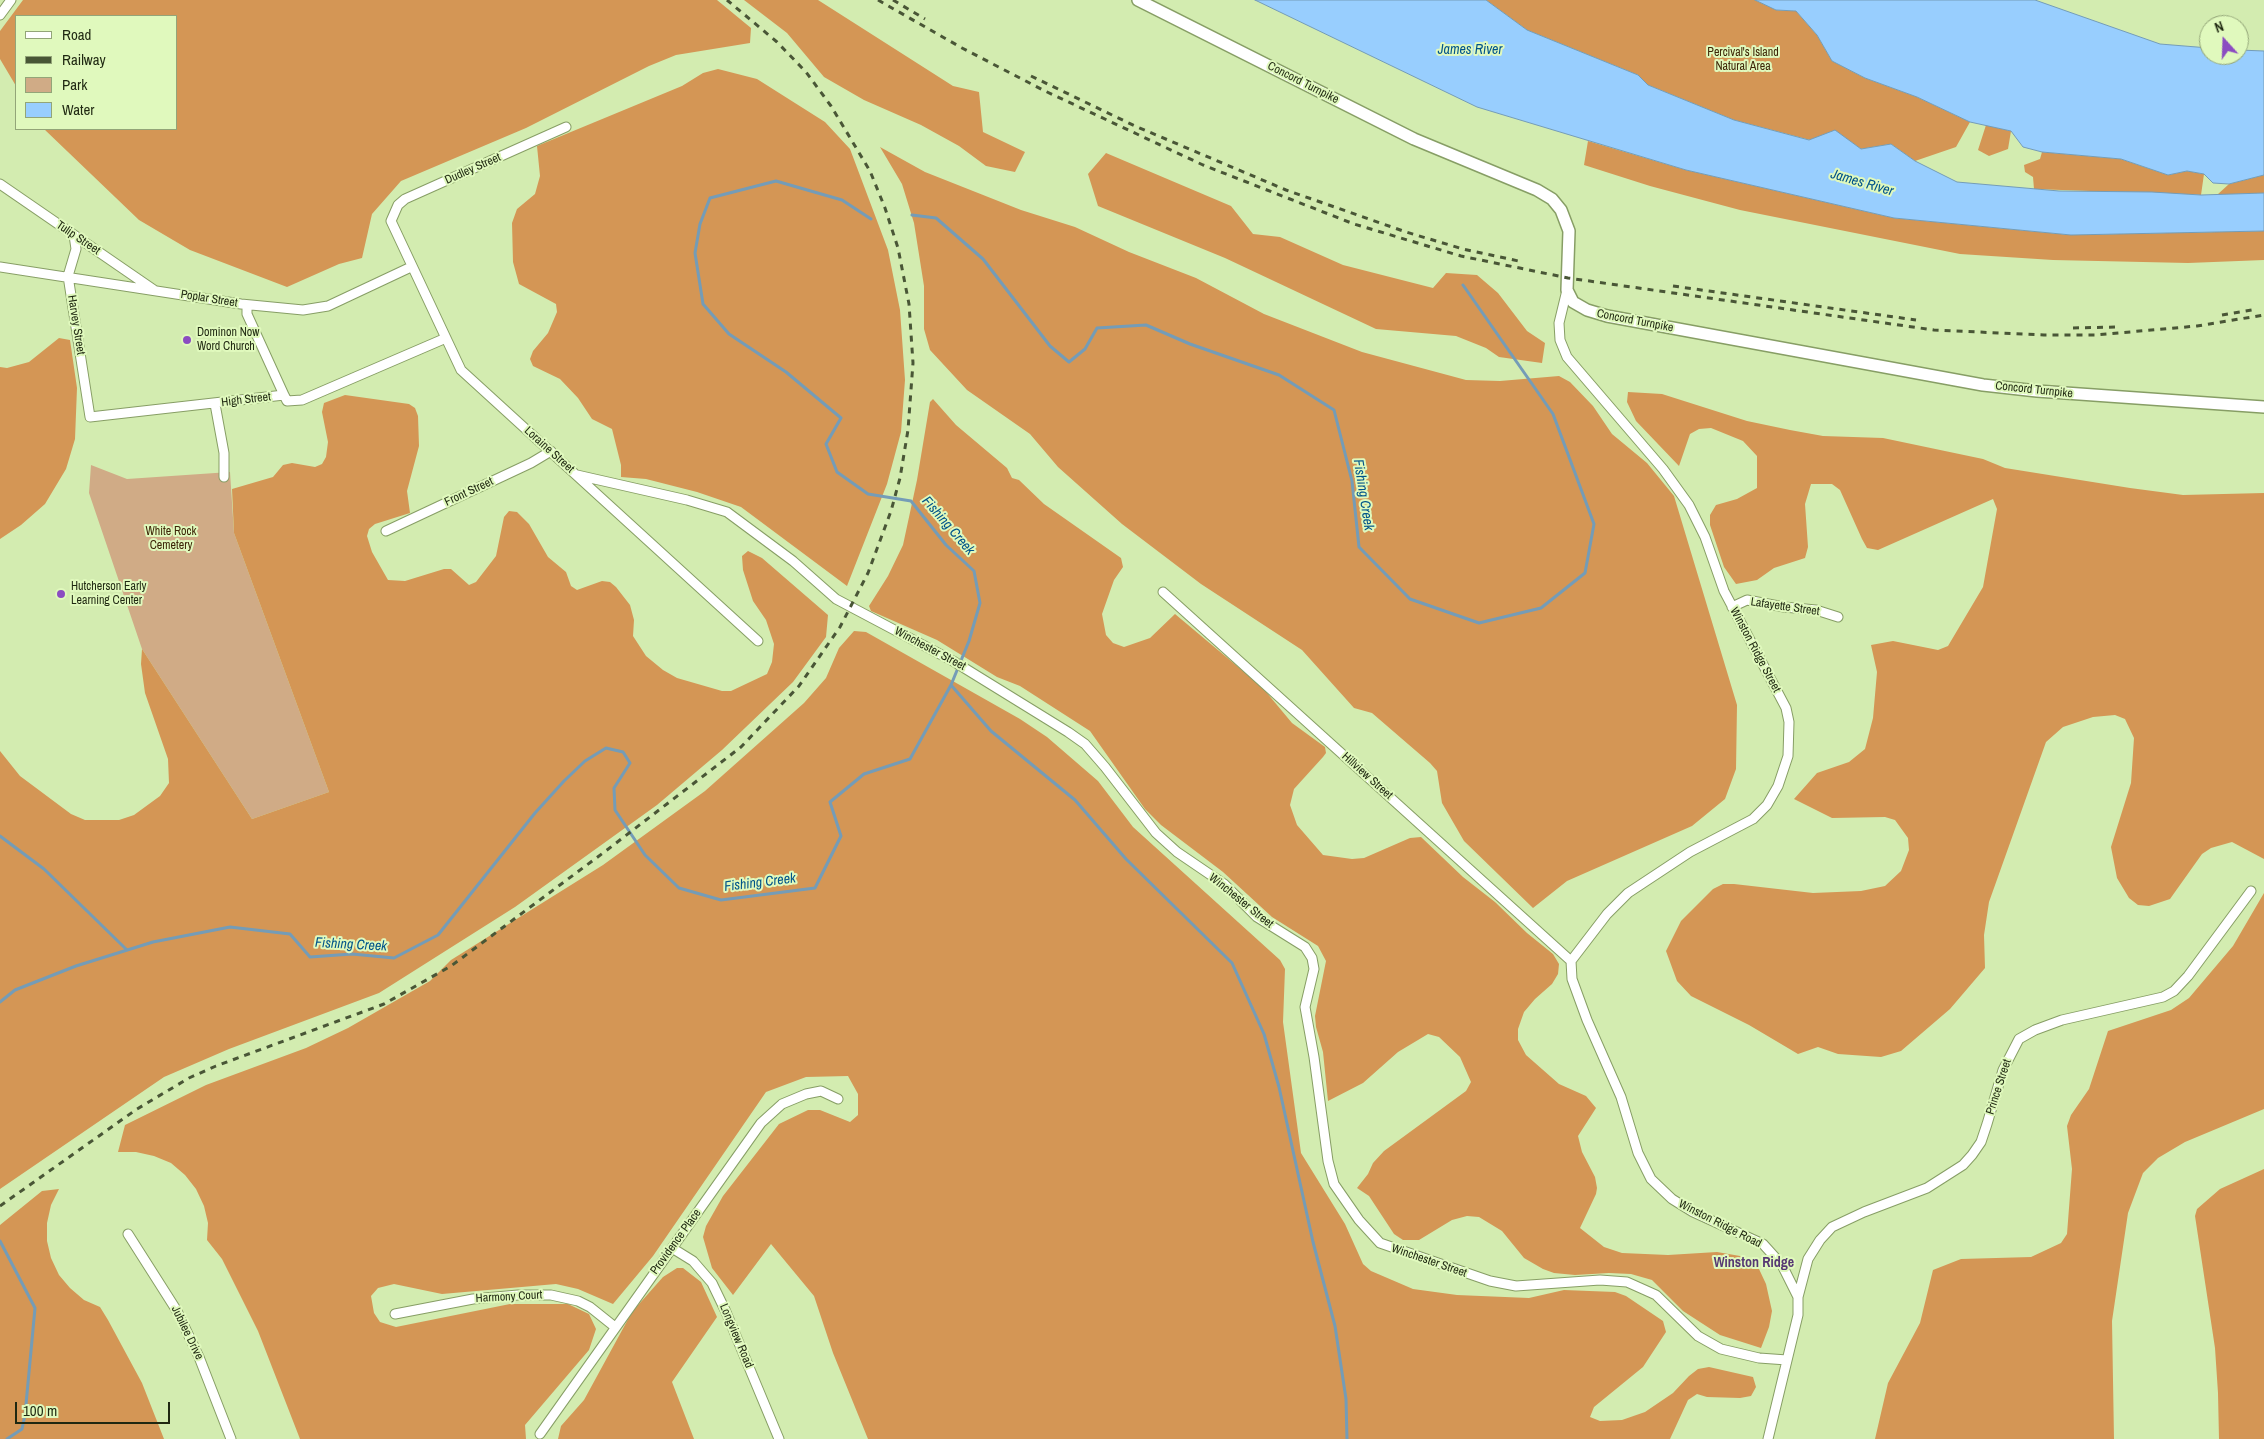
<!DOCTYPE html>
<style>
body{margin:0}
#map{position:relative;width:2264px;height:1439px;overflow:hidden;background:#d3ecb0;font-family:"Archivo Narrow",sans-serif}
canvas{display:block}
.legend{position:absolute;left:15px;top:15px;width:162px;height:115px;box-sizing:border-box;background:#e0f9bd;border:1px solid #93a578;margin:0;padding:6px 9px;list-style:none;font-size:15px;color:#1f2811}
.legend li{display:flex;align-items:center;gap:10px;height:25px}
.legend b{width:25px;border:1px solid #93a578}
.north{position:absolute;left:2199px;top:15px;width:50px;height:50px;box-sizing:border-box;background:#e0f9bd;border:1px solid #93a578;border-radius:50%;rotate:340deg;font-size:14px;font-weight:700;line-height:20px;text-align:center;color:#1f2811}
.north::after{content:'';display:block;margin:auto;width:18px;height:22px;background:#8b4cc1;clip-path:polygon(50% 0,100% 100%,50% 72%,0 100%)}
.scale{position:absolute;left:15px;top:1402px;width:155px;height:22px;box-sizing:border-box;border:2px solid #1f2811;border-top:0;padding-left:6px;font-size:15px;line-height:18px;white-space:nowrap;color:#1f2811;-webkit-text-stroke:4px #e0f9bd;paint-order:stroke}
</style>
<div id="map">
<canvas width="2264" height="1439"></canvas>
<ul class="legend">
<li><b style="height:6px;background:#fff"></b>Road</li>
<li><b style="height:6px;background:#495636"></b>Railway</li>
<li><b style="height:14px;background:#d0ab86"></b>Park</li>
<li><b style="height:14px;background:#98cefe"></b>Water</li>
</ul>
<div class="north">N</div>
<div class="scale">100 m</div>
</div>
<script>
const c = document.querySelector('canvas').getContext('2d');
c.lineJoin = 'round';
function fill(path, color) { c.fillStyle = color; c.fill(path, 'evenodd'); }
const toPath = rows => new Path2D(rows.map(r => 'M' + r).join(''));
function stroke(path, color, width, dash) { c.strokeStyle = color; c.lineWidth = width; c.lineCap = dash ? 'butt' : 'round'; c.setLineDash(dash || []); c.stroke(path); }
function label(font, color, halo, rows, align = 'center') {
  c.font = font + ' "Archivo Narrow",sans-serif'; c.lineWidth = 4; c.setLineDash([]); c.textBaseline = 'middle'; c.strokeStyle = halo; c.fillStyle = color; for (const [text, x, y, turn = 0] of rows) {
    c.save(); c.translate(x, y); c.rotate((+turn || 0) * Math.PI / 180); c.textAlign = isNaN(turn) ? turn : align; if (halo) c.strokeText(text, 0, 0); c.fillText(text, 0, 0); c.restore();
  }
}
const green = toPath([
 [91,465,127,479,230,472,234,533,329,792,252,819,142,649,89,493]
]);
const forest = toPath([
 [23,0,717,0,751,28,750,43,676,55,649,66,526,128,401,181,372,214,362,258,339,264,287,287,190,250,139,220,44,129,176,129,176,16,16,16,16,86,0,59,0,31],
 [744,0,818,0,953,86,979,92,983,132,1025,152,1015,172,986,166,959,146,921,125,864,100,824,77,787,33],
 [1486,0,1755,0,1776,10,1796,11,1817,35,1832,61,1865,78,1917,97,1970,122,1956,147,1915,161,1891,144,1861,149,1835,131,1810,140,1734,120,1648,85,1638,75,1527,30],
 [718,69,757,79,825,122,850,149,888,250,900,310,905,380,901,432,887,484,847,586,741,507,697,492,646,479,621,477,621,465,612,429,592,419,578,398,560,379,533,366,530,359,533,351,548,333,557,312,556,304,519,284,513,262,512,223,517,209,535,194,540,176,537,146,682,86,703,73],
 [1986,125,2011,131,2008,149,1989,156,1978,150],
 [1588,141,1686,170,1894,218,2071,235,2264,231,2264,260,2188,263,2053,260,1960,254,1740,210,1650,186,1584,165],
 [880,147,925,172,1021,210,1075,227,1129,252,1196,278,1264,314,1362,352,1466,380,1500,381,1559,376,1570,382,1593,406,1612,434,1647,463,1674,496,1737,705,1736,769,1725,799,1692,826,1567,881,1533,908,1464,841,1442,803,1437,771,1430,763,1372,713,1354,708,1302,650,1201,584,1122,524,1058,467,1030,434,967,390,930,350,924,329,924,286,914,223,902,184],
 [2042,152,2121,159,2168,175,2187,171,2204,174,2201,195,2034,189,2033,177,2025,172,2024,165,2040,159],
 [1106,153,1231,206,1253,234,1280,237,1343,265,1433,288,1446,273,1477,275,1498,293,1527,331,1545,343,1542,363,1499,357,1486,348,1456,336,1376,329,1225,258,1098,206,1088,174],
 [2264,175,2264,193,2217,195,2229,184],
 [59,338,70,340,77,388,75,439,66,469,45,504,21,525,0,539,0,367,7,368,29,362],
 [1628,392,1662,394,1747,421,1790,430,1823,436,1883,438,1983,459,2005,468,2130,488,2183,495,2264,493,2264,859,2232,842,2211,848,2202,854,2170,899,2149,906,2138,905,2129,898,2117,878,2111,847,2131,783,2134,738,2125,719,2115,715,2093,717,2063,727,2046,742,1989,902,1984,935,1985,968,1950,1009,1901,1051,1881,1057,1838,1054,1818,1047,1798,1054,1749,1025,1691,996,1677,981,1666,951,1681,921,1713,889,1723,884,1734,884,1813,893,1861,891,1885,886,1901,871,1909,850,1908,838,1895,820,1885,817,1832,818,1794,799,1817,773,1849,762,1865,749,1873,718,1877,672,1871,645,1893,641,1938,650,1948,646,1983,587,1997,509,1993,499,1878,550,1867,548,1862,539,1840,490,1832,484,1811,484,1805,504,1808,547,1805,558,1774,568,1757,580,1736,584,1724,567,1710,525,1710,515,1716,505,1737,499,1757,488,1757,456,1743,441,1711,428,1699,429,1690,434,1679,466,1636,421,1627,402],
 [345,395,409,404,415,408,418,416,419,446,407,491,410,513,375,524,369,529,367,536,372,552,388,580,405,581,444,569,451,569,469,585,476,582,496,556,504,517,509,511,517,512,529,524,548,557,566,572,571,586,577,590,602,581,610,582,616,587,630,605,634,620,633,636,646,656,663,670,677,678,722,691,731,691,767,674,772,662,774,644,766,620,753,601,743,570,742,556,748,551,762,558,828,615,826,637,793,682,722,750,657,805,515,907,379,993,229,1049,164,1077,0,1189,0,751,20,776,71,814,85,820,119,820,134,815,160,796,169,783,168,759,145,693,141,664,142,649,252,819,329,792,234,533,232,489,273,477,283,465,292,463,315,467,322,464,326,457,328,442,322,412,324,403],
 [933,399,956,425,1007,468,1012,478,1019,480,1044,504,1121,558,1123,567,1114,580,1102,614,1106,635,1113,643,1124,647,1150,638,1175,614,1262,687,1292,723,1325,747,1326,753,1323,757,1294,789,1290,805,1297,825,1323,855,1352,859,1364,858,1410,838,1421,837,1463,877,1495,902,1527,933,1553,954,1559,964,1558,974,1552,984,1535,999,1524,1012,1518,1029,1518,1040,1526,1055,1559,1084,1586,1096,1596,1108,1578,1136,1582,1152,1595,1177,1597,1188,1596,1194,1580,1228,1604,1247,1622,1253,1668,1255,1717,1252,1740,1256,1751,1260,1759,1269,1766,1284,1772,1311,1769,1327,1761,1348,1720,1335,1683,1311,1652,1280,1631,1274,1609,1273,1575,1275,1554,1273,1543,1269,1524,1258,1502,1231,1479,1217,1467,1216,1452,1220,1419,1240,1403,1240,1394,1234,1369,1196,1357,1188,1368,1174,1373,1163,1384,1151,1466,1091,1471,1082,1460,1057,1439,1037,1428,1034,1398,1052,1363,1083,1328,1101,1323,1052,1316,1027,1315,1016,1326,961,1318,946,1272,917,1223,872,1161,825,1145,809,1090,731,1020,686,997,677,937,640,871,611,869,606,888,576,903,545,917,480,930,402],
 [854,631,866,632,1020,719,1047,737,1098,781,1133,827,1280,960,1285,969,1283,1022,1301,1153,1345,1224,1363,1264,1371,1271,1413,1289,1457,1295,1529,1298,1564,1290,1615,1292,1626,1296,1663,1321,1666,1332,1643,1367,1594,1407,1590,1417,1600,1421,1622,1420,1645,1412,1673,1393,1689,1376,1698,1369,1709,1367,1753,1377,1756,1387,1751,1396,1740,1398,1707,1397,1697,1394,1688,1400,1670,1439,868,1439,833,1353,814,1296,771,1244,733,1295,712,1268,703,1237,706,1226,723,1196,779,1124,808,1110,820,1110,850,1122,858,1115,858,1094,848,1076,806,1077,766,1092,653,1256,613,1304,578,1289,556,1284,442,1294,394,1284,378,1288,371,1296,374,1313,380,1322,396,1327,510,1304,568,1304,589,1314,596,1329,589,1350,525,1425,526,1439,300,1439,258,1331,222,1259,207,1240,208,1223,204,1206,196,1189,185,1175,171,1163,154,1156,136,1152,118,1152,125,1125,206,1085,306,1048,348,1028,430,981,451,960,603,865,705,791,804,703,826,678,839,648],
 [2264,893,2264,1109,2185,1142,2158,1158,2143,1173,2128,1213,2112,1321,2114,1439,1875,1439,1888,1383,1920,1323,1933,1270,1961,1259,2031,1257,2061,1243,2067,1234,2072,1169,2067,1126,2071,1115,2089,1089,2108,1031,2171,1010,2189,998,2233,946],
 [2264,1169,2264,1439,2219,1439,2218,1393,2215,1348,2195,1216,2197,1209,2220,1189],
 [59,1189,51,1205,47,1223,47,1241,51,1258,59,1275,70,1288,84,1300,100,1307,108,1320,142,1383,164,1439,0,1439,0,1225,42,1191],
 [677,1268,683,1268,701,1282,717,1317,672,1382,694,1439,558,1439,561,1426,584,1400,632,1312,663,1277]
]);
const water = toPath([
 [1255,0,1486,0,1527,30,1638,75,1648,85,1734,120,1809,140,1835,130,1861,149,1891,144,1915,161,1957,182,2059,191,2152,192,2201,195,2264,193,2264,231,2071,235,1894,218,1686,170,1477,107,1255,0],
 [1755,0,2035,0,2160,44,2209,48,2209,55,2239,55,2239,50,2264,51,2264,175,2229,184,2213,183,2204,174,2187,171,2168,175,2121,159,2042,152,2023,147,2011,131,1970,122,1917,97,1865,78,1832,61,1817,35,1796,11,1776,10,1755,0]
]);
const stream = toPath([
 [912,215,936,218,983,259,1050,346,1069,362,1085,349,1097,328,1146,325,1190,344,1279,375,1334,410,1352,481,1359,547,1410,599,1479,623,1541,608,1585,573,1594,524,1553,414,1463,285],
 [951,685,991,731,1075,800,1126,859,1232,963,1264,1034,1279,1087,1313,1242,1335,1326,1346,1399,1347,1439],
 [0,836,44,869,127,950],
 [0,1002,15,990,76,966,153,942,230,927,290,934,310,957,352,954,394,958,438,935,535,813,564,781,585,761,606,748,623,752,630,763,614,788,615,810,645,855,679,888,721,900,815,888,841,836,830,802,864,774,910,759,951,685,969,641,980,603,974,571,946,545,911,501,868,494,837,472,826,444,841,418,786,372,729,334,703,304,695,253,700,224,710,198,776,181,842,200,871,219],
 [0,1241,35,1308,25,1415,22,1429,7,1439]
]);
const minor = toPath([
 [0,15,11,0],
 [566,127,405,199,398,205,391,221,461,370,758,641],
 [0,184,154,290],
 [74,235,76,249,68,276,90,417,284,395,287,401,302,400,446,338],
 [0,267,241,304,303,310,328,306,411,267],
 [1567,290,1559,323,1560,340,1567,357,1663,469,1689,505,1705,537,1724,591,1786,708,1789,722,1788,756,1778,786,1767,805,1753,819,1690,852,1628,893,1607,914,1571,961],
 [247,305,247,314,284,395],
 [215,404,224,453,224,477],
 [577,475,687,500,727,512,793,561,836,599,953,661,1068,732,1085,744,1105,767,1156,833,1177,852,1224,884,1257,917,1305,947,1312,958,1314,969,1305,1007,1314,1057,1328,1161,1334,1184,1359,1220,1380,1243,1490,1281,1516,1286,1600,1280,1627,1282,1656,1295,1698,1336,1721,1349,1759,1358,1787,1360],
 [386,531,531,463,551,451],
 [1163,592,1571,961],
 [1732,607,1747,600,1784,607,1816,610,1838,617],
 [1571,961,1572,979,1587,1020,1621,1097,1638,1153,1651,1179,1672,1199,1693,1212,1763,1244,1782,1265,1798,1297,1798,1315,1768,1439],
 [128,1234,177,1311,199,1357,231,1439],
 [672,1248,693,1261,712,1283,726,1312,779,1439],
 [1798,1297,1808,1259,1820,1240,1832,1227,1864,1212,1927,1188,1963,1165,1972,1155,1981,1142,1987,1124,2003,1070,2019,1039,2035,1030,2062,1020,2163,997,2174,991,2188,976,2251,891],
 [395,1314,473,1299,518,1295,551,1295,578,1301,590,1307,615,1327],
 [540,1434,761,1123,782,1104,806,1094,821,1091,838,1099]
]);
const tertiary = toPath([
 [1138,0,1414,139,1537,190,1552,199,1561,210,1569,231,1567,290,1573,302,1587,310,1607,316,1983,385,2037,391,2264,407]
]);
const rail = toPath([
 [878,0,962,48,1045,91,1203,165,1354,224,1461,256,1568,278,1934,330,2044,335,2095,335,2197,326,2264,315],
 [893,0,925,19],
 [1031,76,1135,126,1286,190,1406,232,1463,249,1523,262],
 [1673,286,1916,320],
 [2222,315,2257,309],
 [2073,328,2116,327],
 [0,1206,137,1109,189,1078,216,1066,384,1004,451,966,607,850,741,747,799,686,840,627,868,573,891,511,900,478,908,430,913,363,909,304,898,248,885,208,870,171,831,106,806,72,777,42,727,0]
]);
const markers = [
 [187,340,5,"#8b4cc1"],
 [61,594,5,"#8b4cc1"]
];
const parkNames = [
 ["Percival's Island",1743,53],
 ["Natural Area",1743,67],
 ["White Rock",171,532],
 ["Cemetery",171,546]
];
const streetNames = [
 ["Concord Turnpike",1303,83,27],
 ["Dudley Street",473,169,-24],
 ["Tulip Street",78,238,34],
 ["Poplar Street",209,299,9],
 ["Concord Turnpike",1635,321,11],
 ["Harvey Street",76,325,81],
 ["Concord Turnpike",2034,390,6],
 ["High Street",246,400,-7],
 ["Loraine Street",549,450,42],
 ["Front Street",469,492,-25],
 ["Lafayette Street",1785,607,8],
 ["Winchester Street",930,649,28],
 ["Winston Ridge Street",1755,650,62],
 ["Hillview Street",1367,776,42],
 ["Winchester Street",1241,901,39],
 ["Prince Street",1999,1087,-72],
 ["Winston Ridge Road",1720,1224,27],
 ["Providence Place",676,1242,-54],
 ["Winchester Street",1429,1261,19],
 ["Harmony Court",509,1297,-3],
 ["Jubilee Drive",187,1333,64],
 ["Longview Road",736,1336,67]
];
const poiNames = [
 ["Dominon Now",197,333],
 ["Word Church",197,347],
 ["Hutcherson Early",71,587],
 ["Learning Center",71,601]
];
const waterNames = [
 ["James River",1470,50],
 ["James River",1862,183,16],
 ["Fishing Creek",1363,495,81],
 ["Fishing Creek",948,526,49],
 ["Fishing Creek",760,883,-7],
 ["Fishing Creek",351,945,3]
];
const neighbourhoodNames = [
 ["Winston Ridge",1754,1263]
];
fill(green, '#d0ab86');
fill(forest, '#d49655');
fill(water, '#98cefe');
stroke(water, '#749cb7', 1);
stroke(stream, '#749cb7', 3);
stroke(minor, '#879e65', 11);
stroke(tertiary, '#879e65', 14);
stroke(minor, '#fff', 9);
stroke(tertiary, '#fff', 11);
stroke(rail, '#495636', 3, [6, 6]);
for (const [x, y, r, color] of markers) { const dot = new Path2D(); dot.arc(x, y, r, 0, 2 * Math.PI); c.fillStyle = color; c.fill(dot); stroke(dot, '#e0f9bd', 2); }
label('12px', '#3d2507', '#e0f9bd', parkNames);
label('12px', '#1f2811', '#e0f9bd', streetNames);
label('12px', '#1f2811', '#e0f9bd', poiNames, 'left');
label('italic 14px', '#005389', '#e0f9bd', waterNames);
label('bold 14px', '#563873', '#e0f9bd', neighbourhoodNames);
</script>
